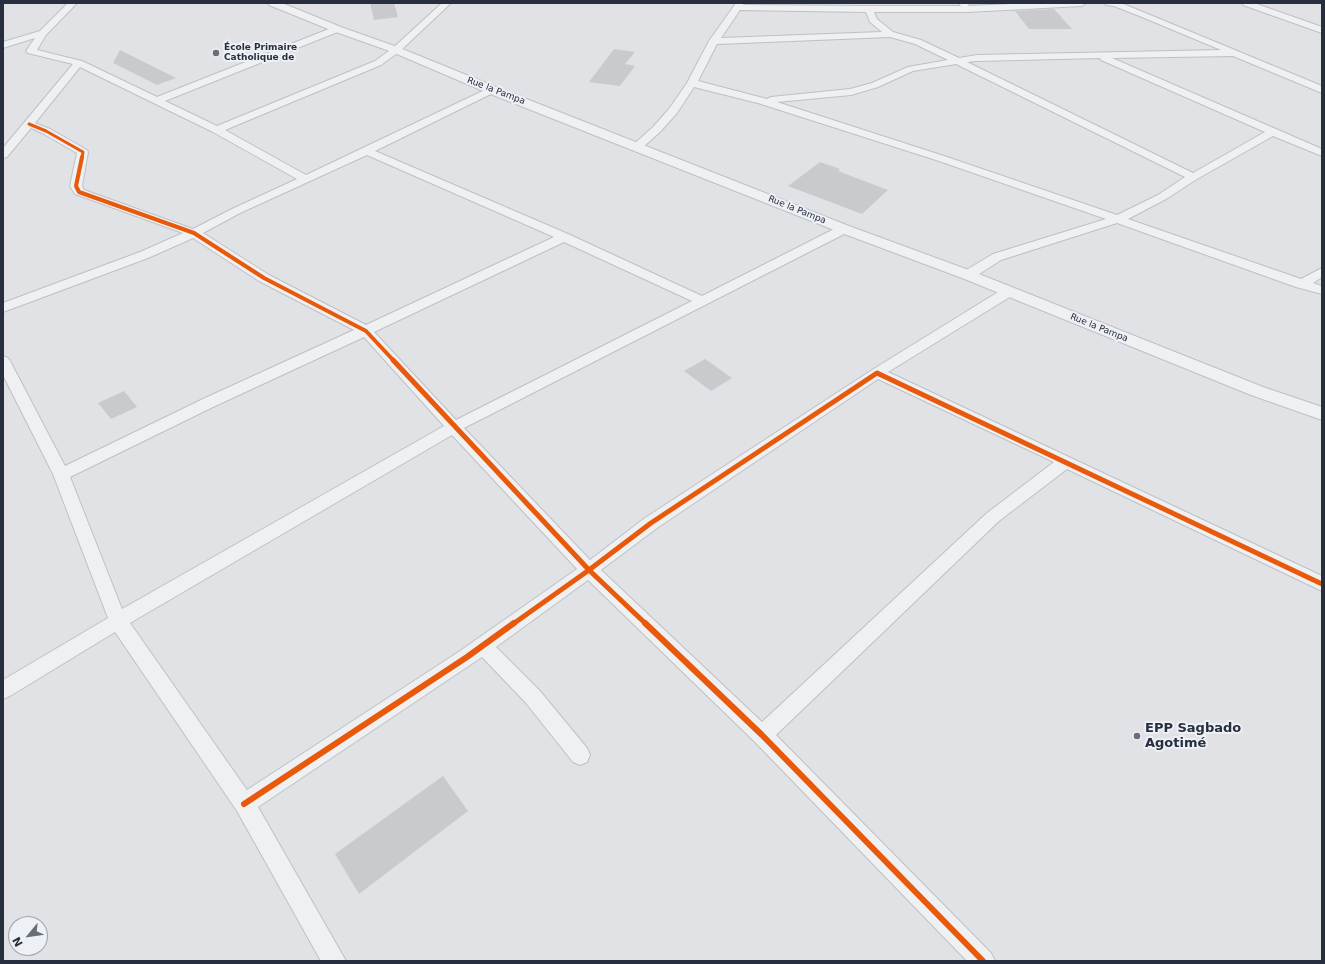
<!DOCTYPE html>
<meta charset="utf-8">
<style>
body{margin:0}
#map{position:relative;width:1325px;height:964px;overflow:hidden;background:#e0e2e6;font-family:"DejaVu Sans",sans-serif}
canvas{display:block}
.frame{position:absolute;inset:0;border:4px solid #272f3f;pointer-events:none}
.north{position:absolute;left:8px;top:916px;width:40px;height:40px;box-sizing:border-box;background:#edf0f5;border:1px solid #9ea3ac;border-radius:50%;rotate:241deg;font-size:11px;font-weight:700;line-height:16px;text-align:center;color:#272f3f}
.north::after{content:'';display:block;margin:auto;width:14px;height:18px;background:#686e79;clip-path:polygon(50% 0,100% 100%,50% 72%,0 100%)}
</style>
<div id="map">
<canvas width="1325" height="964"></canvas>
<div class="frame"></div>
<div class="north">N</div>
</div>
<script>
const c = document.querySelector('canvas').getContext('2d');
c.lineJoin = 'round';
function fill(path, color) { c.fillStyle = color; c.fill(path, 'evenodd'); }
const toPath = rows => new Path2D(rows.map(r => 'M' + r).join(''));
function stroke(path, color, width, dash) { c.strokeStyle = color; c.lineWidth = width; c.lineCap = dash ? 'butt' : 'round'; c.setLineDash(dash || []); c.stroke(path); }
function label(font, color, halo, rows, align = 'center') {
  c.font = font + ' "DejaVu Sans",sans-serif'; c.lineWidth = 4; c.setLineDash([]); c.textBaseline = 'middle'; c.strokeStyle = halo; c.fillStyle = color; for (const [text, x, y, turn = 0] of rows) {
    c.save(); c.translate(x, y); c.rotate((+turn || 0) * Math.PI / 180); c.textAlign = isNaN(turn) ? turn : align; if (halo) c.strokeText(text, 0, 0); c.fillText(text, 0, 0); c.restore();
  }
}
const building = toPath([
 [370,3,394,3,398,17,374,20],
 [1054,9,1072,29,1029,29,1015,11],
 [614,49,635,52,625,64,635,66,620,86,589,82],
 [120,50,176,78,157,85,113,63],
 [820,162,840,169,838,171,888,190,862,214,788,186],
 [705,359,732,378,711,391,684,371],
 [124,391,137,407,111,419,98,403],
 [443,776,468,811,359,894,335,854]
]);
const minor = toPath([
 [68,3,77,3,46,35,37,50,82,61,157,97,334,27,340,27,341,29,340,31,165,101,217,126,375,61,393,48,442,3,451,3,399,52,381,65,225,130,306,175,489,88,495,88,497,90,495,92,375,151,568,234,702,296,840,226,848,226,850,229,848,232,464,428,590,560,645,518,872,370,1003,289,1008,288,1013,289,1015,292,1013,295,888,372,1322,576,1322,591,1067,469,999,521,776,735,991,953,995,961,967,961,755,742,588,580,496,647,540,691,587,748,590,755,587,762,580,765,573,762,526,703,482,657,258,807,346,961,321,961,237,811,115,632,10,696,3,699,3,680,108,618,53,474,3,375,3,356,8,358,10,361,65,466,203,399,354,330,259,281,193,238,148,258,3,312,3,303,140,252,183,233,75,194,70,186,77,153,42,133,31,128,7,157,3,158,3,148,73,64,28,53,26,51,35,38,3,48,3,42,40,31,68,3],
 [80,67,213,132,297,179,232,209,193,229,84,190,82,186,88,152,87,150,50,129,35,123,80,67],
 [367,155,554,237,366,325,269,275,203,233,240,213,367,155],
 [564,242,692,301,456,420,374,332,564,242],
 [364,337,444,426,122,609,70,477,213,407,364,337],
 [878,379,1054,462,987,513,762,722,601,570,657,528,878,379],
 [452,435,577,569,460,651,247,790,130,623,452,435],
 [736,3,744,3,743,5,869,6,961,6,959,3,967,3,969,6,1033,3,1086,3,1082,6,967,12,874,12,877,19,893,32,921,40,959,58,977,55,1221,50,1142,17,1114,6,1106,5,1105,3,1121,3,1322,86,1322,93,1233,56,1112,58,1322,149,1322,156,1273,136,1197,179,1166,199,1128,219,1301,279,1322,268,1322,277,1313,283,1322,286,1322,294,1296,287,1117,223,1001,260,973,278,963,278,962,275,963,272,993,254,1106,219,939,161,758,103,694,87,677,113,661,131,641,149,633,149,632,147,633,145,653,127,669,109,687,83,709,41,736,3],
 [740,10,866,12,870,22,882,32,721,38,740,10],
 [890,37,915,44,948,60,908,67,872,83,850,89,771,97,767,99,698,81,717,44,890,37],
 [1100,58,1101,60,1265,132,1193,173,967,62,977,61,1100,58],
 [956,64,1185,177,1158,195,1117,215,947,157,777,102,851,95,878,87,913,71,956,64],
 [1242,3,1254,3,1322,27,1322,33,1243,5,1242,3]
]);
const tertiary = toPath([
 [268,3,282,3,341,27,400,48,496,87,849,226,974,272,1263,387,1322,407,1322,420,1251,395,962,278,839,232,488,93,392,52,333,31,269,5,268,3]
]);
const cyclewayFar3 = toPath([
 [29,124,46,131,83,152,82,158]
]);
const cyclewayFar2 = toPath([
 [82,157,76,186,79,192,194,233,264,278,366,331,394,361]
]);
const cyclewayFar1 = toPath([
 [393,360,589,570,646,624],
 [513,624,589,570,651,523,877,373,1322,584]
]);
const cycleway = toPath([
 [645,623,762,735,983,961],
 [244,804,467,657,514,623]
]);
const markers = [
 [216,53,4,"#686e79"],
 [1137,736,4,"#686e79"]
];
const farPoinames = [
 ["École Primaire",224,48],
 ["Catholique de",224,58]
];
const farStreetnames = [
 ["Rue la Pampa",496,91,21],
 ["Rue la Pampa",797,210,22],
 ["Rue la Pampa",1099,328,22]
];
const nearPoinames = [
 ["EPP Sagbado",1145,729],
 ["Agotimé",1145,744]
];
fill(building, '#c8cace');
stroke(minor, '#bec0c4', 2);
stroke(tertiary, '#bec0c4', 2);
fill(minor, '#eff0f2');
fill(tertiary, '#eff0f2');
stroke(cyclewayFar3, '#e8590c', 3);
stroke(cyclewayFar2, '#e8590c', 4);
stroke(cyclewayFar1, '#e8590c', 5);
stroke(cycleway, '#e8590c', 6);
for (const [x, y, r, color] of markers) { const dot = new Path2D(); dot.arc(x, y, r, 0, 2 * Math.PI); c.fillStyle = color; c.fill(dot); stroke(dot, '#edf0f5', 1.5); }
label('bold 9px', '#272f3f', '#edf0f5', farPoinames, 'left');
label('9px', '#272f3f', '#edf0f5', farStreetnames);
label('bold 13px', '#272f3f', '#edf0f5', nearPoinames, 'left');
</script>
